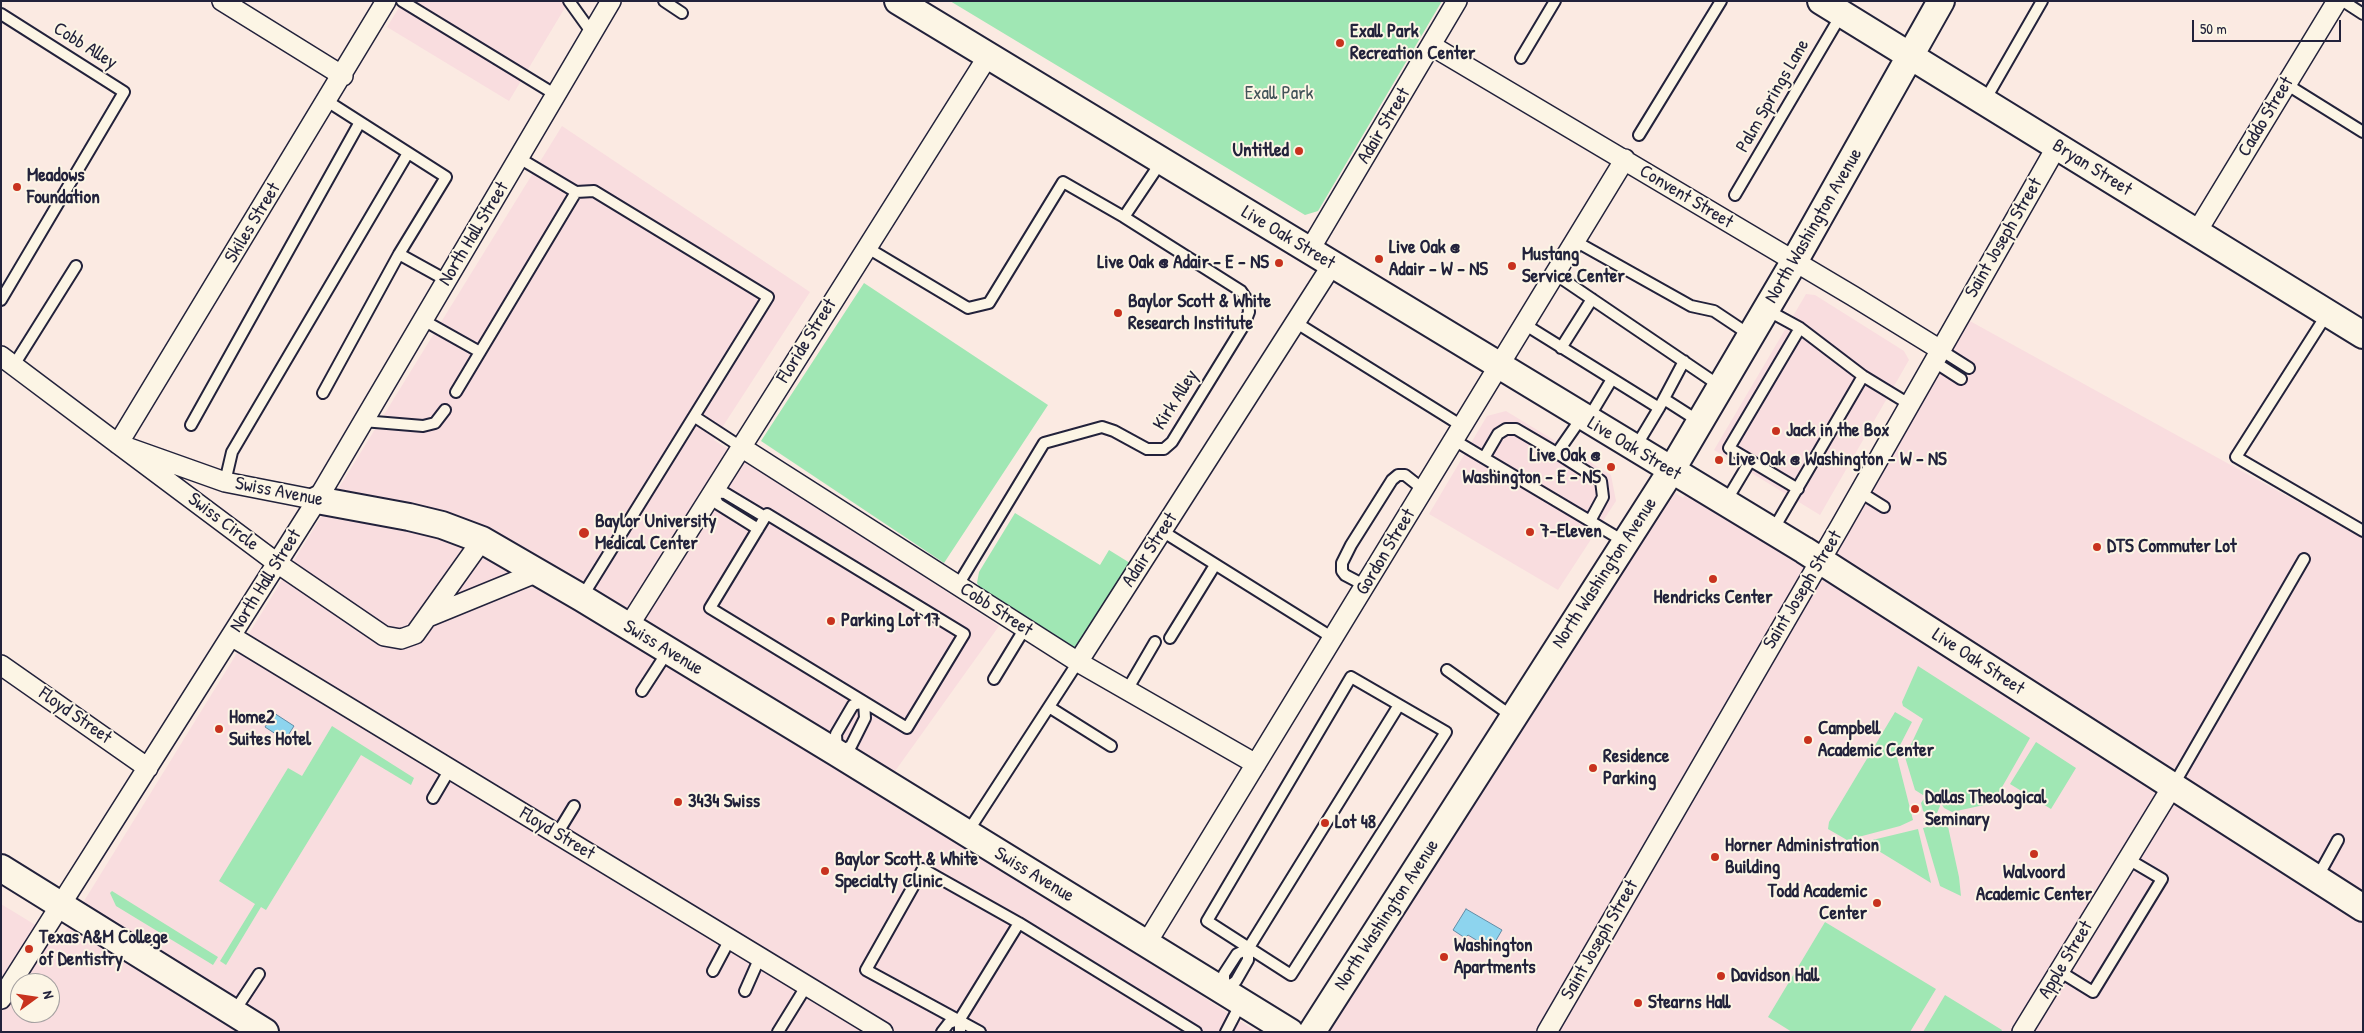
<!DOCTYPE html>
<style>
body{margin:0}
#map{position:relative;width:2364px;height:1033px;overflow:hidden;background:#fbeae2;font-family:"Patrick Hand",sans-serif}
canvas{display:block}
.frame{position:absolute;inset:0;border:2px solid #22223b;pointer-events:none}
.north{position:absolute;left:10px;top:973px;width:50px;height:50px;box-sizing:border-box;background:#fcf5e5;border:1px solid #a5a1a1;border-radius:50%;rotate:76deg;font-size:14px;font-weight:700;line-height:20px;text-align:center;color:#22223b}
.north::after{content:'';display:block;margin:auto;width:18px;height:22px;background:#c8321e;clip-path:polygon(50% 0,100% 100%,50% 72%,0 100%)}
.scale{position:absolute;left:2192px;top:20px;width:149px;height:22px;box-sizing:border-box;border:2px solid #22223b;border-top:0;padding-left:6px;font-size:15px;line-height:18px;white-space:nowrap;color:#22223b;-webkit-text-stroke:4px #fcf5e5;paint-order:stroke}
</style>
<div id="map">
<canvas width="2364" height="1033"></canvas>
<div class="frame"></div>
<div class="north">N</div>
<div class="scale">50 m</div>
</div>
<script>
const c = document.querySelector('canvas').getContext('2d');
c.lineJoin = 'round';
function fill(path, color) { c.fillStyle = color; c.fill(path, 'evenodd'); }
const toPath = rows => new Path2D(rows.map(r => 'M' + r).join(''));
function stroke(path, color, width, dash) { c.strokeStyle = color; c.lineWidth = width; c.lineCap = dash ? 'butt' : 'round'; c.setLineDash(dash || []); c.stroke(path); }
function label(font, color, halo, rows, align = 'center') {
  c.font = font + ' "Patrick Hand",sans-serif'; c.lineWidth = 4; c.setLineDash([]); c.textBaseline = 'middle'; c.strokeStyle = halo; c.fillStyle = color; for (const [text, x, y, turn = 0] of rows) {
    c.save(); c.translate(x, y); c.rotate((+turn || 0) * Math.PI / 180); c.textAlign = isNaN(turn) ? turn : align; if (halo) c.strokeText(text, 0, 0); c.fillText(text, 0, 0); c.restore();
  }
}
const built = toPath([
 [403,1,569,1,509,101,387,27],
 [562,126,810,292,714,440,999,626,883,788,1257,1032,1,1032,1,904,60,940],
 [20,983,50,983,50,1013,20,1013],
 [1806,294,1815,295,1904,351,1909,360,1820,515,1714,450],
 [1959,315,2363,538,2363,1032,1328,1032,1668,488,1683,498,1692,484,1820,560],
 [1506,411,1611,475,1616,501,1558,590,1429,514,1487,416]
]);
const green = toPath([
 [950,1,1442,1,1318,211,1305,215],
 [864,283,1048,405,944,563,761,441],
 [1015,513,1100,565,1109,550,1130,563,1077,650,980,588,977,583,979,572],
 [1918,666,2030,738,1993,803,1952,812,1944,808,1940,801,1940,806,1937,813,1929,815,1923,811,1921,803,1925,797,1932,795,1936,797,1932,793,1923,795,1915,790,1905,757,1923,719,1903,706,1902,702],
 [1895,712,1912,722,1896,753,1913,820,1900,826,1847,840,1828,829,1829,822],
 [332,726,414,778,411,785,361,755,266,910,261,907,226,965,220,961,255,904,219,881,288,768,302,776],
 [2036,742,2076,768,2051,809,2010,784],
 [1947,822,1959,877,1961,896,1940,886,1923,828],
 [1918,829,1931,883,1864,842],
 [112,891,218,957,213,965,116,906,110,893],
 [1825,922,1936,989,1910,1032,1792,1032,1768,1017],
 [1945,995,2002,1030,2001,1032,1923,1032]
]);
const water = toPath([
 [274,713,294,726,285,740,265,727,274,713],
 [1466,909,1502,930,1491,949,1468,935,1465,938,1453,930,1466,909]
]);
const lane = toPath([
 [402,1,556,95],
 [569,1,592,33],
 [664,1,682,13],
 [2343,1,2363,14],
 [1,14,124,92,1,300],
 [1521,58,1555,1],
 [2286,84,2363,132],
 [1984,102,2042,1],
 [1639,135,1721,1],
 [519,158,576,192,594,191,768,297,582,597],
 [1735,195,1841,15],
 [1575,241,1691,306,1714,311,1750,335],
 [866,247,968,308,989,303,1063,182,1124,217],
 [399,254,446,280],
 [1555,274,1720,386],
 [1767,310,1800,328,1863,376,1909,404],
 [2327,314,2236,457,2363,531],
 [423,320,480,352],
 [1295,322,1462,426],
 [1524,324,1659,408,1684,361],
 [1561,348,1592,299],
 [1939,349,1969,368],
 [1933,361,1961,379],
 [14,365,76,266],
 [456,392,576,192],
 [323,393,399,254,446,177,327,101],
 [1664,399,1700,422],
 [695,417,741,447],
 [1588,419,1612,379],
 [363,421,423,426,435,423,445,410],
 [191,425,360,122],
 [1454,440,1484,458,1498,434,1506,429,1516,429,1557,453,1601,481,1603,497,1590,521,1625,542],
 [1635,448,1659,408],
 [1557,453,1582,417],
 [1484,458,1590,521],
 [225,482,232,452,408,153],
 [1798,489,1729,448,1800,328],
 [712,492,718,504,758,529],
 [712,492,725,493,765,517],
 [1860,492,1884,507],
 [1725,503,1750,461],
 [767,514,964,634,907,728,710,608,767,514],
 [1773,530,1863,376],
 [1162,531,1333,638],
 [958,585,1044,443,1102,427,1114,431,1147,449,1164,449,1172,442,1244,325,1249,312,1248,301,1241,291,1124,217,1161,162],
 [1366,586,1345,575,1342,571,1342,563,1351,545,1392,480,1398,475,1405,475,1424,490],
 [1170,638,1215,565],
 [1447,670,1513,717],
 [1351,677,1446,732,1291,975,1207,921,1351,677],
 [994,679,1025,628],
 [1127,690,1155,642],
 [642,691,668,651],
 [864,702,865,718,851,746,837,753,836,734,853,705,864,702],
 [1049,707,1111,746],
 [2173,786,2304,559],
 [433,798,450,769],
 [967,833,1078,662],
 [557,834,574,806],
 [2317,878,2338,840],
 [713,971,730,939],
 [2059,971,2093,992,2162,879,2128,859],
 [1224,990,1224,974,1237,954,1248,949,1399,705],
 [1224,990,1236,981,1248,960,1248,949],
 [745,991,760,957],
 [234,1012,259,974],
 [778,1032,807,985],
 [942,1032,949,1023,960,1019],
 [960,1032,960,1019,1019,923,1196,1032],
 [980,1032,866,970,923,869,1019,923],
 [1226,1032,1241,1003]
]);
const street = toPath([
 [222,1,343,76],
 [1432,46,1853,296,1939,349],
 [2196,233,2337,1],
 [1309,251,1457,1],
 [1,356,118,444,225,482,317,500],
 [118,444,386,1],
 [118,444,277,563,384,636,401,639,415,634,482,540],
 [741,447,1078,662,1256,764],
 [428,617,538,572],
 [628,627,988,56],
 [231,636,883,1032],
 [1078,662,1332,265],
 [1,665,148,768],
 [1146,944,1625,159],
 [1,999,317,500,611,1],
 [1547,1032,1841,525,2057,146],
 [2022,1032,2172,787]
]);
const secondary = toPath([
 [898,1,1804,550,2363,908],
 [1821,1,2363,335],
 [317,500,409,517,442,525,482,540,582,598,837,753,1290,1032],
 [1,868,265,1032],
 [1312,1032,1671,471,1794,262,1941,1]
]);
const markers = [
 [1340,43,5,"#c8321e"],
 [1299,151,5,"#c8321e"],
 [17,187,5,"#c8321e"],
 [1379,259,5,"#c8321e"],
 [1279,263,5,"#c8321e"],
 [1512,266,5,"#c8321e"],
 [1118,313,5,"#c8321e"],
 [1776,431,5,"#c8321e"],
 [1719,460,5,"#c8321e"],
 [1611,467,5,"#c8321e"],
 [1530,532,5,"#c8321e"],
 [584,533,6,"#c8321e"],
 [2097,547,5,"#c8321e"],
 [1713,579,5,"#c8321e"],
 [831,621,5,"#c8321e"],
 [219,729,5,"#c8321e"],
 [1808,740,5,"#c8321e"],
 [1593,768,5,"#c8321e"],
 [678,802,5,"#c8321e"],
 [1915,809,5,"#c8321e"],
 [1325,823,5,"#c8321e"],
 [2034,854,5,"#c8321e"],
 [1715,857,5,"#c8321e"],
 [825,871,5,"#c8321e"],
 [1877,903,5,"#c8321e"],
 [29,949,5,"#c8321e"],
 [1444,957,5,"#c8321e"],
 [1721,976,5,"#c8321e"],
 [1638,1003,5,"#c8321e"]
];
const poiNames = [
 ["Exall Park",1350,32],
 ["Recreation Center",1350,54],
 ["Untitled",1289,151,"right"],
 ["Meadows",27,176],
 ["Foundation",27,198],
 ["Live Oak @",1389,248],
 ["Adair - W - NS",1389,270],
 ["Mustang",1522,255],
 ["Service Center",1522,277],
 ["Live Oak @ Adair - E - NS",1269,263,"right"],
 ["Baylor Scott & White",1128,302],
 ["Research Institute",1128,324],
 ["Jack in the Box",1786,431],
 ["Live Oak @",1601,456,"right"],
 ["Washington - E - NS",1601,478,"right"],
 ["Live Oak @ Washington - W - NS",1729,460],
 ["Baylor University",595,522],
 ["Medical Center",595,544],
 ["7-Eleven",1540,532],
 ["DTS Commuter Lot",2107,547],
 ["Hendricks Center",1713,598,"center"],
 ["Parking Lot 17",841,621],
 ["Home2",229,718],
 ["Suites Hotel",229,740],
 ["Campbell",1818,729],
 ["Academic Center",1818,751],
 ["Residence",1603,757],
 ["Parking",1603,779],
 ["Dallas Theological",1925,798],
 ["Seminary",1925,820],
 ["3434 Swiss",688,802],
 ["Lot 48",1335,823],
 ["Horner Administration",1725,846],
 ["Building",1725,868],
 ["Baylor Scott & White",835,860],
 ["Specialty Clinic",835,882],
 ["Walvoord",2034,873,"center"],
 ["Academic Center",2034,895,"center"],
 ["Todd Academic",1867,892,"right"],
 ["Center",1867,914,"right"],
 ["Texas A&M College",39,938],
 ["of Dentistry",39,960],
 ["Washington",1454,946],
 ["Apartments",1454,968],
 ["Davidson Hall",1731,976],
 ["Stearns Hall",1648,1003]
];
const streetNames = [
 ["Cobb Alley",85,46,32],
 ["Palm Springs Lane",1773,96,-60],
 ["Caddo Street",2266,117,-59],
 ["Adair Street",1384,126,-59],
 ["Bryan Street",2092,168,32],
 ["Convent Street",1686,197,31],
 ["Skiles Street",253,223,-59],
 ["North Washington Avenue",1814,226,-60],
 ["North Hall Street",474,234,-59],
 ["Live Oak Street",1288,238,31],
 ["Saint Joseph Street",2004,238,-60],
 ["Floride Street",807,341,-58],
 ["Kirk Alley",1176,400,-58],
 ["Live Oak Street",1634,449,31],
 ["Swiss Avenue",279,492,11],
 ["Swiss Circle",223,522,37],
 ["Adair Street",1150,550,-57],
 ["Gordon Street",1386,552,-59],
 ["North Washington Avenue",1605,573,-57],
 ["North Hall Street",266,581,-58],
 ["Saint Joseph Street",1803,590,-59],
 ["Cobb Street",996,610,33],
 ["Swiss Avenue",663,648,31],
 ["Live Oak Street",1978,662,33],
 ["Floyd Street",75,716,35],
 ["Floyd Street",557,834,31],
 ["Swiss Avenue",1034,875,31],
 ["North Washington Avenue",1387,915,-57],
 ["Saint Joseph Street",1600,940,-60],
 ["Apple Street",2066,960,-59]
];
const parkNames = [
 ["Exall Park",1279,94]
];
fill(built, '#f9dddf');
fill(green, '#a0e7b4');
fill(water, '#8dd4ee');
stroke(water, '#628da6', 1);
stroke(lane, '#22223b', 14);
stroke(street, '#22223b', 22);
stroke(secondary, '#22223b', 30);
stroke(lane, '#fcf5e5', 10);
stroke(street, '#fcf5e5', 19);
stroke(secondary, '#fcf5e5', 26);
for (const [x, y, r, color] of markers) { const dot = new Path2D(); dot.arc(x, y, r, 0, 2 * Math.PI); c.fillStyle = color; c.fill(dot); stroke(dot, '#fcf5e5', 2); }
label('bold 19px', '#22223b', '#fcf5e5', poiNames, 'left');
label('19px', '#22223b', '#fcf5e5', streetNames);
label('19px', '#425359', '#fcf5e5', parkNames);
</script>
